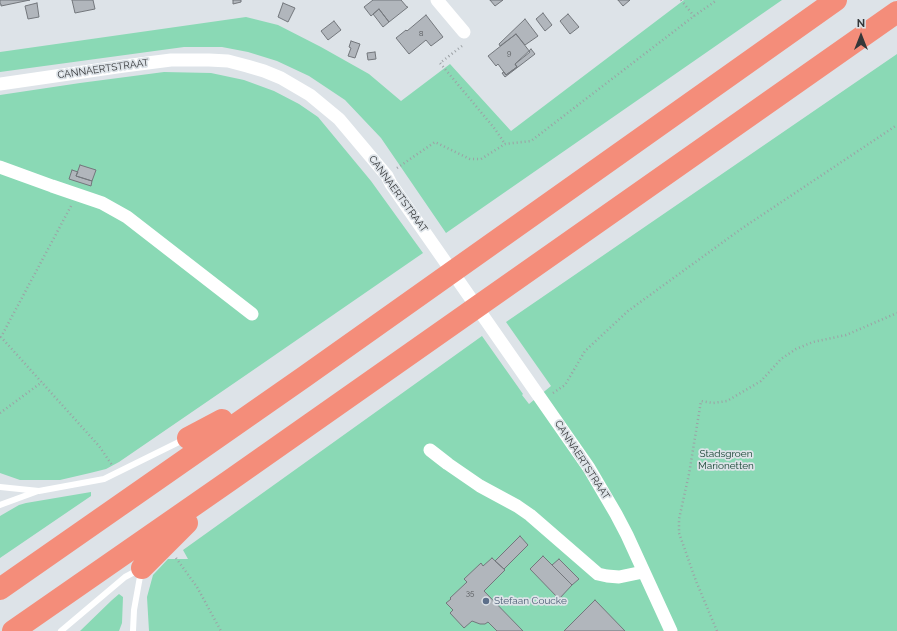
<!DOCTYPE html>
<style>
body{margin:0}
#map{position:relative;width:897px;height:631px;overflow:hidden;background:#dde3e8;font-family:Raleway,sans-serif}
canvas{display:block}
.north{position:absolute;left:841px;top:16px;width:40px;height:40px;-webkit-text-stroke:3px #dde3e8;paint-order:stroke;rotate:0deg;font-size:11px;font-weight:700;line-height:16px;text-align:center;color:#353739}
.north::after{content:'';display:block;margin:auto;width:14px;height:18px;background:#353739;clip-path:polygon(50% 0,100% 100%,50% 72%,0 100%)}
</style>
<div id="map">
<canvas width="897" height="631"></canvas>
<div class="north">N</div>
</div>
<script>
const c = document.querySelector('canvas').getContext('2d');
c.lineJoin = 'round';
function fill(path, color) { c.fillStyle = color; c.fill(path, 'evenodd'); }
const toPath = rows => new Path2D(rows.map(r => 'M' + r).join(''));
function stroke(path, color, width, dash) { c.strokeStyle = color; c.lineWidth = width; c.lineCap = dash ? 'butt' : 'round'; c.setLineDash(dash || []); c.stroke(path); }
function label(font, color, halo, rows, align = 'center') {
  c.font = font + ' Raleway,sans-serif'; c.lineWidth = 3.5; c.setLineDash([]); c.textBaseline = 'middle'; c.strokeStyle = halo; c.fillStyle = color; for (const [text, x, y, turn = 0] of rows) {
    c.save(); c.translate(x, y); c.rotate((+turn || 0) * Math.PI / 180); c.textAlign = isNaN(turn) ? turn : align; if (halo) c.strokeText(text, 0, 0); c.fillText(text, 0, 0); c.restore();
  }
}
const green = toPath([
 [684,0,782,0,446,233,381,138,345,100,309,76,277,61,248,52,222,47,184,47,0,72,0,52,246,17,278,25,321,47,369,74,401,101,450,64,511,131],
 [897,54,897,631,149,631,147,597,153,575,168,559,188,559,183,550,482,336,523,394,522,395,529,404,551,386,506,322],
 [164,72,211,73,244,80,274,91,299,104,318,117,371,181,423,253,246,375,119,462,106,469,90,473,60,480,20,480,0,473,0,95,80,83],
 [91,492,91,496,0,558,0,516,19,505,26,503],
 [119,594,123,597,122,623,119,631,80,631,112,600]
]);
const building = toPath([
 [0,0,30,0,1,6,1,4,0,4,0,0],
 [72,0,93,0,95,9,75,13,72,0],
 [233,0,241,0,241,2,233,4,233,0],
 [373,0,401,0,407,7,408,7,389,22,379,9,371,16,364,7,373,0],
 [490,0,503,0,495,6,490,0],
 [618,0,630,0,623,6,618,0],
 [37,3,39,17,28,19,25,6,37,3],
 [283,3,295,8,288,22,278,17,283,3],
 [379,9,389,22,383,27,373,14,379,9],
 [543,13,552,25,545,31,536,19,543,13],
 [568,14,579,27,570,34,560,21,568,14],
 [426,15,443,37,431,46,426,40,409,54,396,38,406,30,407,31,426,15],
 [525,19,538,36,525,45,516,34,500,46,499,44,525,19],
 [334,21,341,30,328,40,321,31,334,21],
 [516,34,530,52,515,64,517,67,506,75,498,64,496,66,488,56,516,34],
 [351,41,360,44,355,58,348,56,351,48,349,47,351,41],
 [531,49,535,54,505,77,502,73,504,72,506,75,517,67,515,64,531,49],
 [375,52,376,59,368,60,367,53,375,52],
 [80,165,96,170,92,181,76,176,80,165],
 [72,170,78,172,76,176,92,181,91,186,69,179,72,170],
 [520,536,528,545,504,569,495,561,520,536],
 [543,556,572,585,559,599,530,569,543,556],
 [492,558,505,570,484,591,523,631,497,631,488,622,485,624,480,624,472,621,464,628,450,613,453,610,446,603,451,599,450,598,467,582,464,579,481,563,483,566,492,558],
 [559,559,579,579,572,585,552,565,559,559],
 [595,600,625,631,564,631,595,600]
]);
const path = toPath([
 [681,0,694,16],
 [462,46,440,63,495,129,505,144],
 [397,168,435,142,470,159,481,159,505,144,531,141,694,16,717,0],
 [71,206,1,337,99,446,112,465],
 [553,393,565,385,585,351,628,311,741,229,897,125],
 [0,413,42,382],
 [176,558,197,587,221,631],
 [717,631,696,581,679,533,679,519,689,474,701,401,713,403,727,401,761,381,781,359,796,349,813,342,846,335,897,313]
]);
const service = toPath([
 [0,487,39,491,104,479,185,439],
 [0,505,38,491],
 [61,631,125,577,140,569],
 [133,631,134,610,141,571]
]);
const minor = toPath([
 [437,0,464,32],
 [0,84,124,66,171,60,209,60,228,61,247,66,264,71,281,78,310,95,339,119,387,176,391,184,589,468,616,514,627,535,671,631],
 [0,167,52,186,102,203,127,217,252,314],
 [430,450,448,464,480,486,517,506,530,515,598,574,607,576,619,577,643,572]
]);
const motorway = toPath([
 [188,438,222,420],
 [142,568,187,523],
 [0,589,304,377,836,0],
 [13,631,229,481,897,12]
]);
const markers = [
 [486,601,4,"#5c6f8a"]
];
const numberNames = [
 ["8",421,34],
 ["9",509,54],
 ["35",470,594]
];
const streetNames = [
 ["CANNAERTSTRAAT",103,69,-8],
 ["CANNAERTSTRAAT",398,194,54],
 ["CANNAERTSTRAAT",582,460,57]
];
const parkNames = [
 ["Stadsgroen",726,454],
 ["Marionetten",726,466]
];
const serviceNames = [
 ["Stefaan Coucke",494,601]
];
fill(green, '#8ad9b5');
fill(building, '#b1b6bc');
stroke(building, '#73777c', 1);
stroke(path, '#9ca1a5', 2.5, [1, 3]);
stroke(service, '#fff', 6);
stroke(minor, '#fff', 13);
stroke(motorway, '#f48d7a', 22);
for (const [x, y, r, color] of markers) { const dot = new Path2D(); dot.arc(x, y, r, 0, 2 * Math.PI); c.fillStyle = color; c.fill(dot); stroke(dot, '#dde3e8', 1.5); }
label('8px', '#54575a', null, numberNames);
label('10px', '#353739', '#dde3e8', streetNames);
label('10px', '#0f3d2c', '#dde3e8', parkNames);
label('10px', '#4e5e75', '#dde3e8', serviceNames, 'left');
</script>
